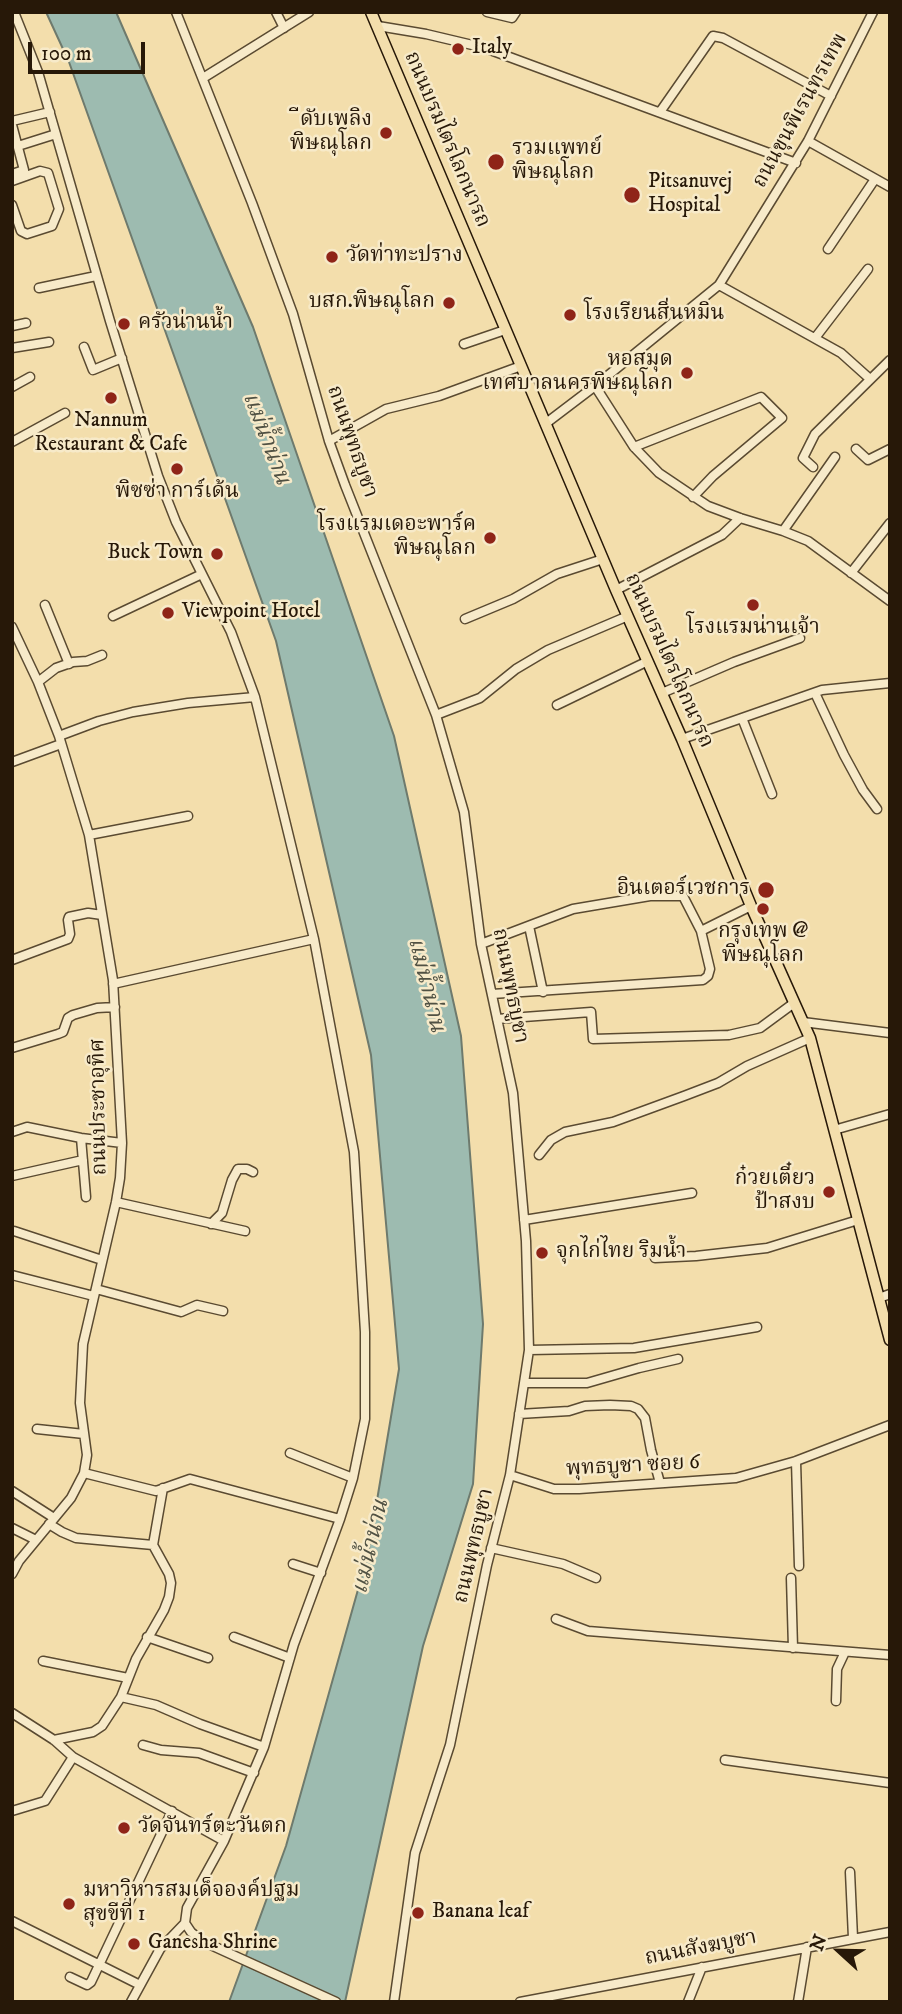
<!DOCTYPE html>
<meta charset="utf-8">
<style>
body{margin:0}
#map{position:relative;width:902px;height:2014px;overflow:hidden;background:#f3deac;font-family:"IM FELL DW Pica",serif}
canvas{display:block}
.frame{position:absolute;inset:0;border:14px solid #271808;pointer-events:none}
.north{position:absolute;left:804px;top:1916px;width:70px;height:70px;-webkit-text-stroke:5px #f7eac9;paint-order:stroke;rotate:292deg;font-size:19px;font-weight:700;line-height:28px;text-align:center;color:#271808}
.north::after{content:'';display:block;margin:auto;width:24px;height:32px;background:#271808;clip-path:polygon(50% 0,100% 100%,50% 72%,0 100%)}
.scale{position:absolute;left:28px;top:42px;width:117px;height:32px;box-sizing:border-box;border:4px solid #271808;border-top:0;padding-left:9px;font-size:21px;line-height:24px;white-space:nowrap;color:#271808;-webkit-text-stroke:5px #f7eac9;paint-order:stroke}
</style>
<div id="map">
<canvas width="902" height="2014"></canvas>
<div class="frame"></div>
<div class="north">N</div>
<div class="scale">100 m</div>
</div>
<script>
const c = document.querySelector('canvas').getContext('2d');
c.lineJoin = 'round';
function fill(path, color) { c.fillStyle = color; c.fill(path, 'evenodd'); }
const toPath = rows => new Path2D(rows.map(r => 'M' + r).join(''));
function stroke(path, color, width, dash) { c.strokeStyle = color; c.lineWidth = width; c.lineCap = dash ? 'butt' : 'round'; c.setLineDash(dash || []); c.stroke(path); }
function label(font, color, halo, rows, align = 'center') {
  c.font = font + ' "IM FELL DW Pica","Noto Serif Thai",serif'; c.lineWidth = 5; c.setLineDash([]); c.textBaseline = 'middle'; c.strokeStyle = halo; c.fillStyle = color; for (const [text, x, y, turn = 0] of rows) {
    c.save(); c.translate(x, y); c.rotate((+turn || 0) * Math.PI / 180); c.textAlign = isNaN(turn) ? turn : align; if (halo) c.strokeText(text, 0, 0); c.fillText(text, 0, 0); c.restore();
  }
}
const water = toPath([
 [46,12,116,12,253,327,394,736,461,1036,483,1324,473,1484,423,1646,345,2002,229,2002,286,1846,368,1554,399,1369,371,1055,276,641,69,62,46,12]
]);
const minor = toPath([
 [14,12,38,72,110,321,158,476,176,522,231,632,255,697,314,939,354,1152,365,1332,365,1419,353,1478,340,1519,294,1644,264,1747,224,1841],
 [176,12,252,203,293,314,329,441,345,485,436,715,464,812,481,944,513,1093,526,1241,529,1350,510,1475,487,1565,450,1745,415,1853,394,2002],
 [276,12,284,28],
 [487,12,512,18,516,12],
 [378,26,426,34,485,48,796,163],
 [203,78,309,12],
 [660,112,713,36,723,38,831,96],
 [12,121,50,112],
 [12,125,24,170,12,174],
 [808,141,890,187],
 [18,146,56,134],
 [12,181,40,171,48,173,59,209,52,226,27,234,21,231,12,205],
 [828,249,875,179],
 [719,285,841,353,870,379],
 [39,288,96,276],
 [12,326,26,323],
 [815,338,868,269],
 [464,344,505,330],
 [84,347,93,370,122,358],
 [12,348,49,342],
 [595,386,634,447,659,473,708,506,740,518,783,531,808,541,890,601],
 [12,387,30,377],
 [545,424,595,386,719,285,808,141,873,12],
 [329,441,386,409,439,396,521,366],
 [12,442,65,413],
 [634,447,761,397,782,418,713,476,693,497],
 [856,449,868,460,890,449],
 [813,467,803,458,815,434,890,360],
 [783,531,835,457],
 [851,573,890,523],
 [616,590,722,535,740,518],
 [45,605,69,664],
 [113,616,202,574],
 [465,619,513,599,557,574,603,559],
 [12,627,38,682,59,736,89,835,113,980,122,1143,120,1178,116,1202,83,1344,80,1403,87,1455,84,1473,71,1498,19,1561,12,1574],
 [38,682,56,668,73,662,87,661,102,655],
 [662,693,734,662,800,638],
 [815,693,844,755,863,790,877,809],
 [557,705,648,661],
 [436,715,480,698,516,669,548,650,628,616],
 [742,718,772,794],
 [59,736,99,721,133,712,188,703,255,697],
 [682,739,822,690,890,683],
 [12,762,61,744],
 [89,835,188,816],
 [529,926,543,992],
 [481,944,573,909,650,896,683,896,701,931],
 [12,960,68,939,70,934,68,920,69,917,88,913,102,915],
 [113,984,314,939],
 [492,994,703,980,708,976,710,969,701,931,751,906],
 [497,1019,591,1012,593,1039,729,1035,760,1028,794,1003],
 [803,1022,890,1033],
 [12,1048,58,1034,63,1032,68,1018,73,1015,97,1008,115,1007],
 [834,1130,890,1114],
 [12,1132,27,1127,81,1138,122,1143],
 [81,1138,86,1197],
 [539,1155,551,1140,565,1132,613,1122,684,1096,718,1083,747,1066,810,1038],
 [12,1176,83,1160],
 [116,1202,245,1231],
 [524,1220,692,1193],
 [211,1224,222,1213,232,1180,238,1169,247,1169,253,1172],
 [14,1231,102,1260],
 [655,1258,696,1256,767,1248,858,1220],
 [12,1275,94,1296],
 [96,1289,181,1312,197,1305,223,1311],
 [879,1298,890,1294],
 [529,1350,634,1348,757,1327],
 [524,1383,587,1383,639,1368,678,1359],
 [519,1414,569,1411,585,1406,610,1405,631,1406,638,1409,645,1418,651,1450,660,1483],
 [37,1429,84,1434],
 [290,1453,353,1478],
 [796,1461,799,1566],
 [84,1473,156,1491,190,1479,340,1519],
 [510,1475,554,1489,579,1489,736,1478,796,1461,890,1425],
 [12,1491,54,1518],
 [49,1524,62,1532,76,1538,153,1545],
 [12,1528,36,1540],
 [491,1548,563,1564,596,1578],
 [293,1564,321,1573],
 [791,1578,793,1648],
 [556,1619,588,1631,890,1655],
 [147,1637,208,1658],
 [234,1637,290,1658],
 [43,1661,128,1678],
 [121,1697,156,1705,200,1724,264,1747],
 [836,1701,837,1669,845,1652],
 [12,1713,54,1740,73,1757,224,1841,187,1908,185,1923,191,1932,202,1941,336,2002],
 [54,1740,93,1732,102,1726,121,1697,136,1659,164,1610,169,1597,171,1583,169,1574,153,1545,163,1488],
 [143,1745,161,1750,199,1753,254,1773],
 [725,1760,890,1783],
 [12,1811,45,1801,73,1757],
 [850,1872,853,1938],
 [12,1921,140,1985],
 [70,1977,87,1985,91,1982,172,1811],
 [131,2002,160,1949,185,1923],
 [520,2002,890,1932],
 [688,2002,702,1967],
 [798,2002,807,1947]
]);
const major = toPath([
 [371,12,616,590,682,739,751,906,810,1038,890,1340]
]);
const markers = [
 [458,49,7,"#8f2418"],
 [386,133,7,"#8f2418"],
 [496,162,9,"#8f2418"],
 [632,195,9,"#8f2418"],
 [332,257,7,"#8f2418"],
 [449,303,7,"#8f2418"],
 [570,315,7,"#8f2418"],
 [124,324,7,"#8f2418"],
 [687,373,7,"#8f2418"],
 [111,398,7,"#8f2418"],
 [177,469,7,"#8f2418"],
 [490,538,7,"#8f2418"],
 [217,554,7,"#8f2418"],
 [753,605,7,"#8f2418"],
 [168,613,7,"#8f2418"],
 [766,890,9,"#8f2418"],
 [763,909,7,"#8f2418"],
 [829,1192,7,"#8f2418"],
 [542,1253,7,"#8f2418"],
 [124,1828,7,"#8f2418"],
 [69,1904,7,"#8f2418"],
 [418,1913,7,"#8f2418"],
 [134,1944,7,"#8f2418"]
];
const poiNames = [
 ["Italy",472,49],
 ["ีดับเพลิง",372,121,"right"],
 ["พิษณุโลก",372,145,"right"],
 ["รวมแพทย์",512,150],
 ["พิษณุโลก",512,174],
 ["Pitsanuvej",648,183],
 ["Hospital",648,207],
 ["วัดท่าทะปราง",346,257],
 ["บสก.พิษณุโลก",435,303,"right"],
 ["โรงเรียนสิ่นหมิน",584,315],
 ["ครัวน่านน้ำ",138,324],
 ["หอสมุด",673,361,"right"],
 ["เทศบาลนครพิษณุโลก",673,385,"right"],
 ["Nannum",111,422,"center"],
 ["Restaurant & Cafe",111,446,"center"],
 ["พิซซ่า การ์เด้น",177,493,"center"],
 ["โรงแรมเดอะพาร์ค",476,526,"right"],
 ["พิษณุโลก",476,550,"right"],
 ["Buck Town",203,554,"right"],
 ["Viewpoint Hotel",182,613],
 ["โรงแรมน่านเจ้า",753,629,"center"],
 ["อินเตอร์เวชการ",750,890,"right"],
 ["กรุงเทพ @",763,933,"center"],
 ["พิษณุโลก",763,957,"center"],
 ["ก๋วยเตี๋ยว",815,1180,"right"],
 ["ป้าสงบ",815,1204,"right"],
 ["จุกไก่ไทย ริมน้ำ",556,1253],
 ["วัดจันทร์ตะวันตก",138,1828],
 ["มหาวิหารสมเด็จองค์ปฐม",83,1892],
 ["สุขขีที่ 1",83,1916],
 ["Banana leaf",432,1913],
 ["Ganesha Shrine",148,1944]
];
const streetNames = [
 ["ถนนขุนพิเรนทรเทพ",801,111,-61],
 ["ถนนบรมไตรโลกนารถ",446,140,67],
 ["ถนนพุทธบูชา",351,442,71],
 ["ถนนบรมไตรโลกนารถ",668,661,66],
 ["ถนนพุทธบูชา",509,986,79],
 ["ถนนประชาอุทิศ",100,1107,-91],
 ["พุทธบูชา ซอย 6",633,1467,-3],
 ["ถนนพุทธบูชา",475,1546,-77],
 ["ถนนสังฆบูชา",701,1949,-11]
];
const waterNames = [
 ["แม่น้ำน่าน",265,439,69],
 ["แม่น้ำน่าน",425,985,76],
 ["แม่น้ำน่าน",372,1547,-77]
];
fill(water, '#9dbbb0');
stroke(water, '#6e7a6d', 2);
stroke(minor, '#5a4a31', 11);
stroke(major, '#271808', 13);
stroke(minor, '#f7eac9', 8);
stroke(major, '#f3deac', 10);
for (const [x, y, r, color] of markers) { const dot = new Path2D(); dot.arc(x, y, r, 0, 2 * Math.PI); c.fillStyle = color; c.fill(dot); stroke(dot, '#f7eac9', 2.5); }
label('21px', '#271808', '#f7eac9', poiNames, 'left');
label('21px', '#271808', '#f7eac9', streetNames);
label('italic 23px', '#505143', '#f7eac9', waterNames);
</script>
